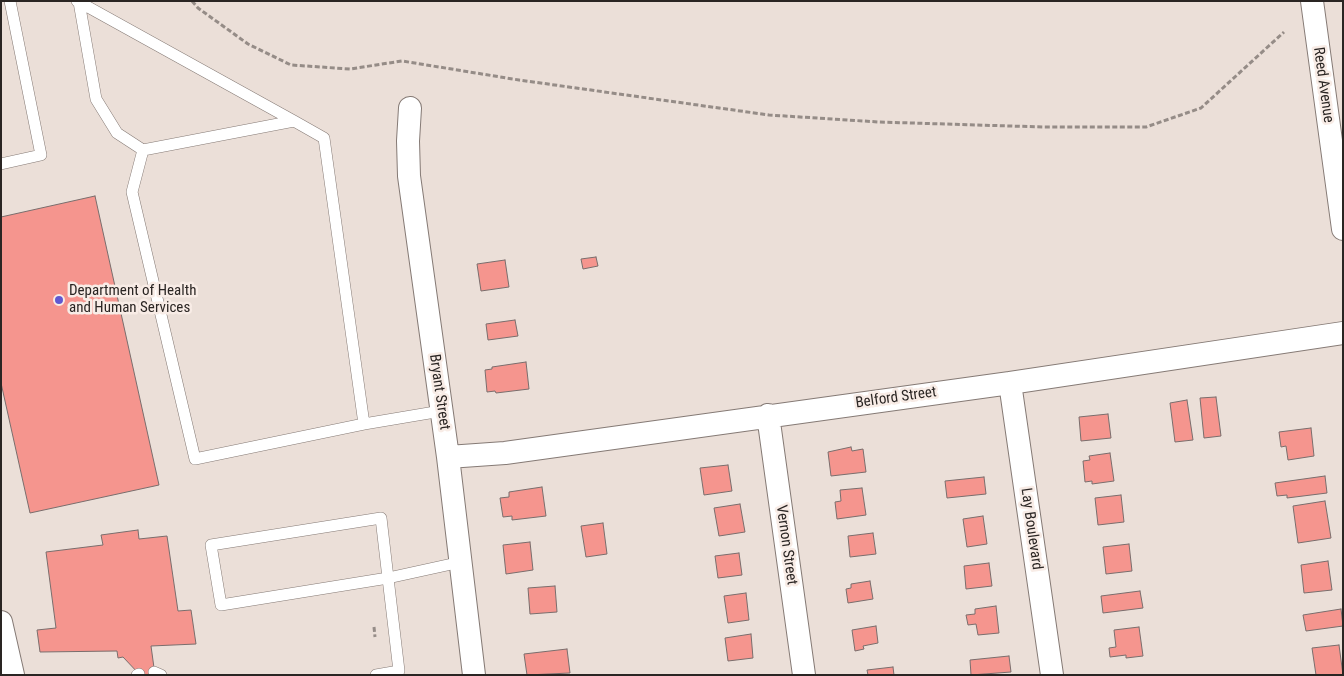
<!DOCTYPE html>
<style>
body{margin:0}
#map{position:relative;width:1344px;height:676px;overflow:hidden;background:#ebdfd8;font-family:"Roboto Condensed",sans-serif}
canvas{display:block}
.frame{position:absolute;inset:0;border:2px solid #2a2523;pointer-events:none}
</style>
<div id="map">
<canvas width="1344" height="676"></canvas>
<div class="frame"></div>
</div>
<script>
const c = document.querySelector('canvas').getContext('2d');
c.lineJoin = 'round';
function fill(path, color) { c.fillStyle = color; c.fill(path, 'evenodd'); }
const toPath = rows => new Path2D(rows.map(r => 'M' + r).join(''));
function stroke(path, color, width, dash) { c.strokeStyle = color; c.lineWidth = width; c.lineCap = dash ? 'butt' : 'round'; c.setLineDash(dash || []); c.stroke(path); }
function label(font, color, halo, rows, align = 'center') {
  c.font = font + ' "Roboto Condensed",sans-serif'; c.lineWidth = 5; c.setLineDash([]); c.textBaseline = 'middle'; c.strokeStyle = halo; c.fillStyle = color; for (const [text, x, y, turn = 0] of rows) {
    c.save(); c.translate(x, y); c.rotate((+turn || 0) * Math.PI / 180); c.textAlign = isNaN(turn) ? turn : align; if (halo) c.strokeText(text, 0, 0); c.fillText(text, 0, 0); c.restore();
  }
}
const building = toPath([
 [95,196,159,485,30,513,1,383,1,217,95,196],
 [596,257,598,266,583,269,581,259,596,257],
 [505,260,509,287,481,291,477,264,505,260],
 [515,320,518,336,488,340,486,324,515,320],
 [526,362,529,389,496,393,495,391,487,392,485,370,492,369,492,367,526,362],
 [1216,397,1221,436,1204,438,1200,398,1216,397],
 [1187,400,1193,440,1175,442,1170,403,1187,400],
 [1108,414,1111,438,1081,441,1079,417,1108,414],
 [1311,428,1314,456,1288,460,1286,446,1281,447,1279,432,1311,428],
 [851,447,852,451,863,449,866,472,831,476,828,452,851,447],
 [1110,453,1114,481,1092,484,1092,481,1085,482,1083,461,1090,460,1089,456,1110,453],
 [728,465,732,491,704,495,700,468,728,465],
 [1325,476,1327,493,1287,498,1287,495,1277,496,1275,483,1325,476],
 [984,477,986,494,947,498,945,481,984,477],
 [542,487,546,516,512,520,512,516,503,517,500,498,509,497,509,492,542,487],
 [862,488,866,515,837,519,835,502,841,501,840,490,862,488],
 [1121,495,1124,522,1098,525,1095,498,1121,495],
 [1325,501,1331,538,1298,543,1293,506,1325,501],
 [740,504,745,532,719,536,714,508,740,504],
 [983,516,987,544,967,547,963,519,983,516],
 [603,523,607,554,586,557,581,526,603,523],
 [138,530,139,539,167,536,178,611,191,610,196,644,151,646,155,675,140,675,123,657,118,658,117,651,40,652,37,630,56,628,46,552,103,545,101,535,138,530],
 [873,533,876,554,850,557,848,536,873,533],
 [530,542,533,570,506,574,503,545,530,542],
 [1129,544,1132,571,1106,574,1103,547,1129,544],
 [739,553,742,575,718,578,715,556,739,553],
 [1328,561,1332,590,1304,593,1301,565,1328,561],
 [989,563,992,586,966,589,964,566,989,563],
 [870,581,873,599,848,603,846,589,851,588,851,584,870,581],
 [555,586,557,612,530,614,528,588,555,586],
 [1140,591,1143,608,1103,613,1101,596,1140,591],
 [746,593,749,620,728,623,724,596,746,593],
 [996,606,999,633,978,635,976,624,968,625,966,615,975,614,975,609,996,606],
 [1341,609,1343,626,1306,631,1303,615,1341,609],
 [876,626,878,643,863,646,864,649,855,651,852,630,876,626],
 [1139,627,1143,656,1126,658,1126,655,1110,657,1109,648,1116,647,1114,630,1139,627],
 [751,634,753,658,728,661,725,638,751,634],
 [1339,645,1343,675,1316,675,1312,648,1339,645],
 [567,649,570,673,527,675,524,654,567,649],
 [1009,656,1011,672,971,675,970,660,1009,656],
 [893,667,894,675,868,675,867,670,893,667]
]);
const path = toPath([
 [192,1,198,8,248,44,291,65,350,69,402,61,519,80,769,115,879,122,1043,127,1146,127,1201,108,1284,32],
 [374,627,375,637]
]);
const lane = toPath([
 [77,1,79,2,294,121,324,138,364,424,195,459,132,192,143,150,117,133,96,99,79,2],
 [143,150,294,121],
 [1,164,41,155,10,1],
 [364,424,441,411],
 [154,672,161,675],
 [137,675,139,674],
 [376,675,399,671,388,578,381,518,211,545,221,605,388,578,461,562]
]);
const street = toPath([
 [1312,1,1343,229],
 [410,108,408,141,409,176,448,457,474,675],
 [1010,383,1052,675],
 [768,415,804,675],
 [448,457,505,453,1010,383,1343,333],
 [1,622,13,675]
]);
const markers = [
 [59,300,5,"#6058d1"]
];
const streetNames = [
 ["Reed Avenue",1323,85,82],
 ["Bryant Street",439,392,82],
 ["Belford Street",896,398,-8],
 ["Lay Boulevard",1031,529,82],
 ["Vernon Street",786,545,82]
];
const poiNames = [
 ["Department of Health",69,291],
 ["and Human Services",69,308]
];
fill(building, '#f5958e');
stroke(building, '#796d6c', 1);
stroke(lane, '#857a75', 12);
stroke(street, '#857a75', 24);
stroke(path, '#958c87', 3, [5, 2.5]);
stroke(lane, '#fff', 11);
stroke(street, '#fff', 22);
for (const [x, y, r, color] of markers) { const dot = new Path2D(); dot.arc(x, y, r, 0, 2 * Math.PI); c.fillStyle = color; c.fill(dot); stroke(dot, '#f8ece6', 2); }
label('15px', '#2a2523', '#f8ece6', streetNames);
label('15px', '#2a2523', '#f8ece6', poiNames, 'left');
</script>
